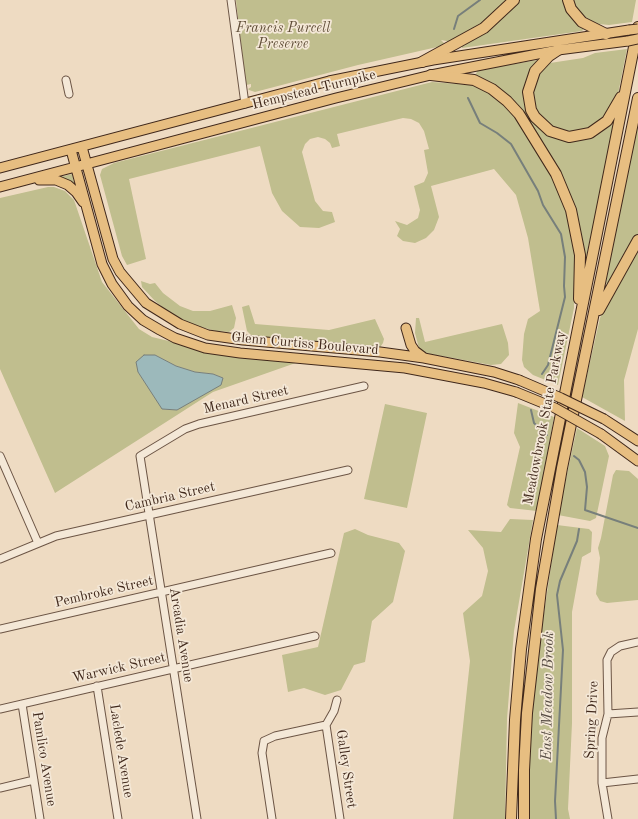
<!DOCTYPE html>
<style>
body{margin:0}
canvas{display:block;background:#eedbc2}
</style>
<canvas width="638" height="819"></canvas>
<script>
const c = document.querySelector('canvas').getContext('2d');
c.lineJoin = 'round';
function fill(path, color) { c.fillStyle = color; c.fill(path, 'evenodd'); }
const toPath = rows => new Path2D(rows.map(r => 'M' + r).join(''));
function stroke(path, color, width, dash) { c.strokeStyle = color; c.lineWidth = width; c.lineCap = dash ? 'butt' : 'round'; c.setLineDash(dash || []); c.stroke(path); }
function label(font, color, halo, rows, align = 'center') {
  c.font = font + ' "Old Standard TT",serif'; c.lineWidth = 3.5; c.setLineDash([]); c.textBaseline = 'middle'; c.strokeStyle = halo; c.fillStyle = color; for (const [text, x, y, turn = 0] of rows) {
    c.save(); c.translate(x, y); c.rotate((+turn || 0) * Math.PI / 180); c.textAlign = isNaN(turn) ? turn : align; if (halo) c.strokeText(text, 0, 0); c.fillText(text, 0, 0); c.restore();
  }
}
const green = toPath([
 [236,0,509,0,484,24,452,42,441,40,446,45,358,65,255,92,249,90,248,89,251,87,251,84,246,85,245,81],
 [518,0,565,0,586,27,582,31,462,48,462,46,466,45,466,41],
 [571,0,636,0,632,22,609,25,599,24,592,21,590,23,580,16],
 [627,49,617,99,613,109,592,129,577,134,561,132,548,126,536,114,531,98,534,79,544,66,550,63,583,58,595,53],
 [538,60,526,102,524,103,533,118,543,129,589,137,604,130,613,122,610,147,585,262,583,263,581,240,529,121,474,77,478,70],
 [432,82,471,85,472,83,486,88,514,111,549,165,568,210,566,211,574,249,574,308,558,385,533,375,524,367,522,360,524,334,528,319,540,311,528,238,516,195,494,169,431,186,439,217,434,230,426,238,415,243,403,241,397,236,400,229,395,221,407,225,418,218,420,210,414,186,424,182,428,173,424,150,429,149,424,131,419,123,411,119,403,118,337,134,340,146,332,148,330,143,325,139,318,137,310,139,305,144,302,152,315,201,323,211,332,212,335,222,319,228,300,227,282,211,272,193,260,146,129,179,146,259,127,265,122,256,100,175,102,169,114,163],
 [638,121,638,234,608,285,606,283,608,271],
 [72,174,76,189,56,178],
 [48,187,54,187,65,191,74,200,102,282,139,329,152,337,198,348,307,359,213,392,55,493,0,369,0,198],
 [155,355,176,366,195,372,213,374,223,378,177,410,163,409,138,372],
 [638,245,638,329,624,380,625,421,582,397,600,318,609,297],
 [141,281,150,284,155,283,163,293,180,306,193,311,210,311,232,305,236,318,234,328,229,332,216,331,193,325,176,318,155,301,142,287],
 [249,305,255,324,329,330,375,319,384,339,383,343,378,350,253,337,247,331,242,307],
 [416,318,419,318,425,342,502,324,508,343,509,355,501,364,491,365,420,352,415,333],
 [518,403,554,417,537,511,510,508,507,505,520,447,514,433],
 [385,404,427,413,407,508,364,499],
 [577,428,605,446,609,456,596,518,590,521,558,515],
 [616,470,629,471,638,479,638,600,607,603,600,601,596,594,600,558,598,548,601,538,613,475],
 [510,519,533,520,514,631,507,719,505,819,453,819,470,661,463,613,482,596,488,571,483,548,468,530,501,532],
 [557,525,589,529,592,532,591,552,582,557,572,612,572,723,568,809,570,819,527,819,532,714,539,647],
 [355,529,368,535,399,543,405,551,393,602,372,621,365,662,354,665,341,690,325,695,304,688,288,692,282,655,318,647,344,533]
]);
const water = toPath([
 [144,355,155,355,176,366,195,372,213,374,223,378,221,385,177,410,162,409,138,372,136,362,144,355]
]);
const stream = toPath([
 [454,29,458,16,480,0],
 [468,98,480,123,497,133,511,144,538,191,543,205,561,234,565,257,564,286,565,297,548,365,542,374],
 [531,410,534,423,547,435],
 [574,456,579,460,585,472,587,487,585,510,638,528],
 [556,819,555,801,563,650,557,595,560,581,577,541,579,529]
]);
const minor = toPath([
 [231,0,245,104],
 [66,80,69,94],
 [0,456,38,543],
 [0,559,56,536,348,470],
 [0,629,331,553],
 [97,686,118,819],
 [337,700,334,711,326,725,340,819],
 [22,704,40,819],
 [0,709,315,636],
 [608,714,638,712],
 [264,741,262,753,272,819],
 [264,741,275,736,326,725],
 [602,783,638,779],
 [0,788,34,780],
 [197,819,140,456,185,429,199,424,364,386],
 [608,819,602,783,602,738,608,714,607,660,611,652,620,646,638,642]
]);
const major = toPath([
 [82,147,113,259,120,272,146,303,180,324,208,335,243,340,380,352,424,358,494,372,519,380],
 [71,150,102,264,112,284,128,306,143,320,160,330,175,338,205,348,240,353,405,368,484,383,516,392],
 [0,168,329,81,433,60,629,30],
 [39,180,56,180,68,185,76,192,83,202],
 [0,187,336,98,431,75,558,50,628,41],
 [406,328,411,345,415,351,423,357],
 [604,419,638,441],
 [601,434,638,461]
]);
const highway = toPath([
 [568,0,571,9,582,22,606,34],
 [558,50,549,56,535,71,528,92,531,110,535,117,550,131,569,137,590,133,607,121,621,97],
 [422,62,484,28,514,0],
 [431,75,474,80,492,89,507,101,519,114,556,174,571,210,580,255,579,299],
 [599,310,638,240],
 [511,819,515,720,521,649,536,539,638,27],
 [524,819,524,770,527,713,541,589,562,468,638,98]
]);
const majorBridge = toPath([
 [629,30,638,29],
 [628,41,638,39],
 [519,380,561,398,604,419],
 [516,392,555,408,601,434]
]);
const parkNames = [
 ["Francis Purcell",283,28],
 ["Preserve",283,44]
];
const streetNames = [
 ["Hempstead Turnpike",314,90,-14],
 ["Glenn Curtiss Boulevard",305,344,5],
 ["Menard Street",246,400,-13],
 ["Meadowbrook State Parkway",545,418,-79],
 ["Cambria Street",170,497,-13],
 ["Pembroke Street",104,592,-13],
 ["Arcadia Avenue",181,635,81],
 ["Warwick Street",119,668,-13],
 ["Spring Drive",592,720,-87],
 ["Laclede Avenue",121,751,81],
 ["Pamlico Avenue",44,759,81],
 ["Galley Street",346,769,82]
];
const waterNames = [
 ["East Meadow Brook",548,696,-89]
];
fill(green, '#c0be8e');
fill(water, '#9cb9bb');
stroke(water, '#777f7b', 1);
stroke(stream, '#777f7b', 2);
stroke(minor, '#6c5545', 9);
stroke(major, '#40281b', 11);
stroke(highway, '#40281b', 12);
stroke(minor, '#f4e8d7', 7);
stroke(major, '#e7be81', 9);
stroke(highway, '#e7be81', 10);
stroke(majorBridge, '#40281b', 11, []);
stroke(majorBridge, '#e7be81', 9);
label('italic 14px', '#604e38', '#f4e8d7', parkNames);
label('14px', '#40281b', '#f4e8d7', streetNames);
label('italic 15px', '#574c43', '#f4e8d7', waterNames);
</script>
